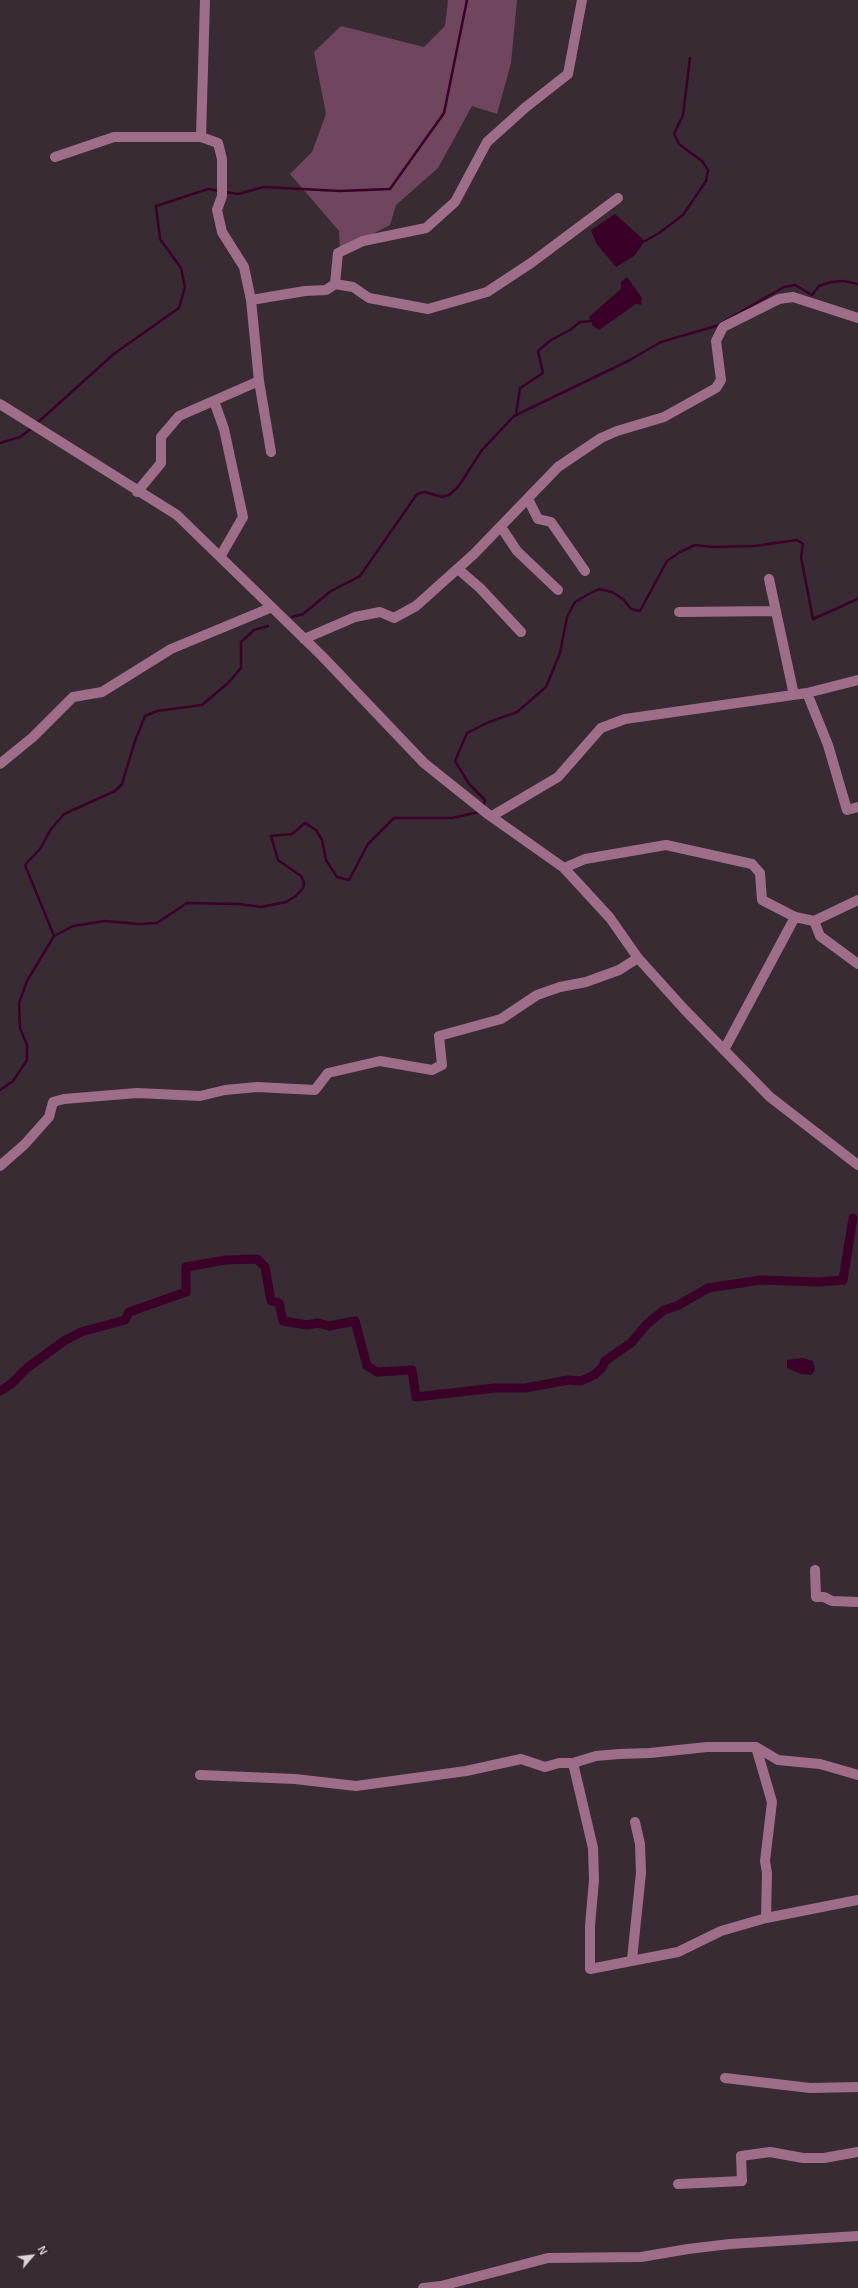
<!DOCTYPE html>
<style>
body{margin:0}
#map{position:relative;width:858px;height:2288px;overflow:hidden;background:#392b33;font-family:Arial,sans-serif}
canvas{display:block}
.north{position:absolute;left:12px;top:2236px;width:40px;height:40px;-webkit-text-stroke:3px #2f2129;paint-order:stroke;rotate:62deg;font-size:11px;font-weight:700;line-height:16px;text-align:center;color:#dcd2d7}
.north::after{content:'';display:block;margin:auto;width:14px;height:18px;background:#dcd2d7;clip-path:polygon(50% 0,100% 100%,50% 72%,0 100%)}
</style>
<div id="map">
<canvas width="858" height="2288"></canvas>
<div class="north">N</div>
</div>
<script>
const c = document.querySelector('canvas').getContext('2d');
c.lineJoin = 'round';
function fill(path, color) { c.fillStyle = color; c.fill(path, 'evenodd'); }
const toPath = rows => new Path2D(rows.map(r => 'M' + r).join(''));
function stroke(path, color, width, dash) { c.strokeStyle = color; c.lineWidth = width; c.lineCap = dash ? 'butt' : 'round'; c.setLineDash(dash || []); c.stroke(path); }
const green = toPath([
 [448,0,517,0,511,63,497,114,472,106,438,168,396,205,390,225,340,251,339,231,290,174,312,152,326,114,314,52,341,26,424,47,445,26]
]);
const water = toPath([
 [615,214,645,241,634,256,616,267,596,243,591,230],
 [627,277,642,298,641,305,636,304,599,330,593,326,589,317,621,289,621,282],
 [803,1358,813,1361,815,1369,812,1375,801,1374,787,1368,787,1360]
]);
const stream = toPath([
 [225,192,238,194,264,187,340,191,390,189,444,113,467,0],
 [645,241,659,233,683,215,706,181,708,170,702,161,679,144,674,134,683,115,690,58],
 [516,415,520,388,543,373,538,351,551,340,570,330,580,322,591,321],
 [37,423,115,353,179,308,185,287,181,268,160,239,156,206,208,189,220,191],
 [0,443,20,437,32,428],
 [292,617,303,614,331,591,360,576,417,494,425,492,442,497,449,495,458,487,482,450,514,416,628,361,661,342,716,326,784,287,795,285,812,295,819,286,831,282,844,281,858,284],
 [483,806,485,800,469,784,455,761,467,733,489,722,517,712,546,687,560,653,567,617,575,602,587,595,599,589,612,592,623,599,631,609,640,611,667,561,680,552,695,545,712,547,754,546,797,540,803,544,801,557,813,619,858,599],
 [54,936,25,865,40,849,51,829,64,814,115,791,122,784,135,741,145,716,157,711,202,705,228,683,241,668,241,642,254,630,268,626],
 [0,1090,13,1081,27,1060,27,1045,20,1028,19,1003,27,981,54,936,73,926,105,921,139,924,157,923,187,903,240,904,261,907,286,902,296,896,303,888,304,882,301,876,278,860,271,836,292,834,305,823,316,830,322,840,326,860,337,877,349,880,368,844,394,818,452,818,479,812]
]);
const canal = toPath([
 [0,1391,11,1384,27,1368,64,1341,81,1332,125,1320,129,1312,186,1292,186,1267,225,1260,257,1259,265,1267,271,1301,279,1303,283,1321,307,1325,318,1323,329,1326,355,1321,367,1366,377,1372,412,1370,416,1397,495,1388,525,1388,568,1380,581,1381,594,1375,602,1368,605,1361,631,1343,646,1325,664,1310,677,1306,708,1288,761,1280,818,1282,843,1280,853,1218]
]);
const minor = toPath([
 [205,0,201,137,218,143,222,159,222,196,217,210,222,232,244,267,251,300],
 [55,157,114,137,201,137],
 [335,284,353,287,369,298,428,309,487,292,531,263,618,198],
 [259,381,271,452],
 [214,401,224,429,243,517,220,557],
 [0,404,177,515,322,656,424,763,489,815,564,868,610,918,638,958,684,1009,770,1097,858,1165],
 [137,492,161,463,161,437,179,416,259,381,251,300,305,291,326,290,335,284,338,253,363,241,426,228,455,202,487,142,526,107,568,74,582,0],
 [528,499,538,519,551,522,585,571],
 [501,527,517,551,558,590],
 [458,569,480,588,521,632],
 [769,579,794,695],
 [679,612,776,611],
 [304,639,355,617,380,612,394,618,416,606,474,554,558,467,601,438,617,431,664,417,716,388,721,380,716,341,723,327,779,299,793,297,858,318],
 [807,693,828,745,847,810,858,807],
 [0,764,33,737,73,697,102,692,171,649,270,608],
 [492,816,558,777,601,728,625,719,807,693,858,680],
 [564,868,585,859,666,845,752,864,760,873,762,900,795,917],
 [814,921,858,900],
 [724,1050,795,917,814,921,820,936,858,964],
 [0,1166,25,1144,49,1117,53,1102,64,1099,137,1093,200,1096,225,1090,257,1087,315,1090,328,1073,380,1061,432,1070,442,1065,439,1036,501,1019,537,995,560,987,586,982,619,970,638,958],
 [815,1570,816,1597,824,1597,832,1601,858,1602],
 [756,1747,772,1802,765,1861,767,1873,766,1918],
 [573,1763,593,1848,594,1880,590,1926,590,1969,678,1952,721,1931,766,1918,858,1900],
 [200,1775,295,1779,356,1786,466,1771,521,1759,545,1767,559,1763,573,1763,596,1756,619,1754,650,1753,707,1747,756,1747,778,1760,820,1764,858,1775],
 [632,1959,641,1873,640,1844,635,1822],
 [725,2078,810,2088,858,2087],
 [678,2184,742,2181,741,2156,770,2152,803,2158,824,2158,858,2152],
 [423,2288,441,2286,548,2258,641,2257,688,2249,730,2244,858,2236]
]);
fill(green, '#6f465d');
fill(water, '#3a0028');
stroke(stream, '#3a0028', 2.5);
stroke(canal, '#3a0028', 9);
stroke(minor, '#9e6e89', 10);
</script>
